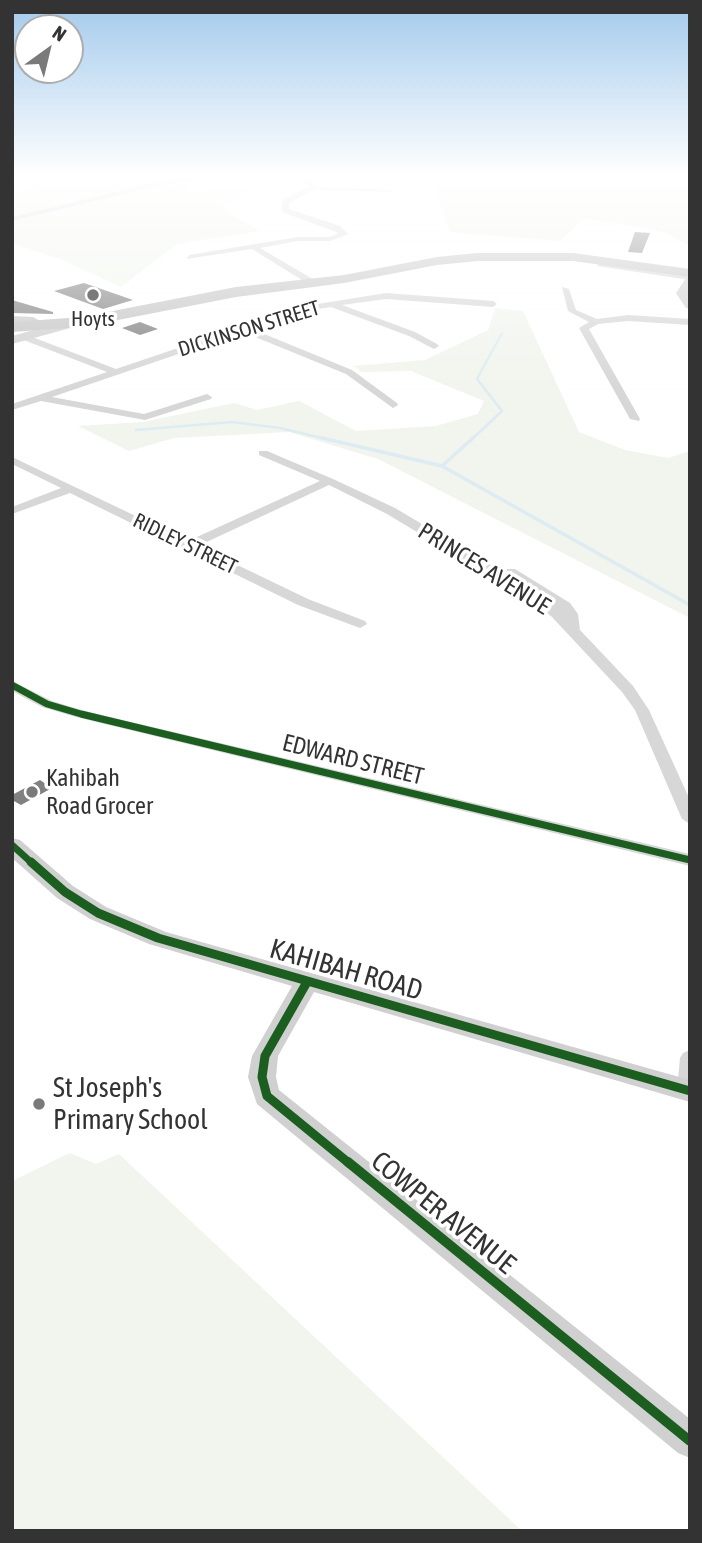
<!DOCTYPE html>
<style>
body{margin:0}
#map{position:relative;width:702px;height:1543px;overflow:hidden;background:#fff;font-family:"Asap Condensed",sans-serif}
canvas{display:block}
.frame{position:absolute;inset:0;border:14px solid #333;pointer-events:none}
.north{position:absolute;left:14px;top:14px;width:70px;height:70px;box-sizing:border-box;background:#fff;border:2px solid #adadad;border-radius:50%;rotate:34deg;font-size:19px;font-weight:700;line-height:28px;text-align:center;color:#333}
.north::after{content:'';display:block;margin:auto;width:24px;height:32px;background:#7a7a7a;clip-path:polygon(50% 0,100% 100%,50% 72%,0 100%)}
</style>
<div id="map">
<canvas width="702" height="1543"></canvas>
<div class="frame"></div>
<div class="north">N</div>
</div>
<script>
const c = document.querySelector('canvas').getContext('2d');
c.lineJoin = 'round';
function fill(path, color) { c.fillStyle = color; c.fill(path, 'evenodd'); }
const toPath = rows => new Path2D(rows.map(r => 'M' + r).join(''));
function stroke(path, color, width, dash) { c.strokeStyle = color; c.lineWidth = width; c.lineCap = dash ? 'butt' : 'round'; c.setLineDash(dash || []); c.stroke(path); }
function label(font, color, halo, rows, align = 'center') {
  c.font = font + ' "Asap Condensed",sans-serif'; c.lineWidth = 7; c.setLineDash([]); c.textBaseline = 'middle'; c.strokeStyle = halo; c.fillStyle = color; for (const [text, x, y, turn = 0] of rows) {
    c.save(); c.translate(x, y); c.rotate((+turn || 0) * Math.PI / 180); c.textAlign = isNaN(turn) ? turn : align; if (halo) c.strokeText(text, 0, 0); c.fillText(text, 0, 0); c.restore();
  }
}
const green = toPath([
 [28,174,215,174,182,187,193,192,255,186,221,208,260,231,177,244,121,287,60,259,12,243,12,193,53,181],
 [429,174,539,174,601,183,604,174,672,174,673,179,690,180,690,246,663,232,584,218,560,241,450,232],
 [495,308,523,311,579,432,625,450,668,458,690,451,690,618,378,459,289,432,174,438,129,451,78,426,143,422,234,403,257,410,299,401,356,431,436,426,478,414,484,401,411,371,362,372,354,366,425,360,488,330],
 [70,1153,96,1164,119,1154,522,1531,12,1531,12,1181]
]);
const streamFar1 = toPath([
 [136,430,232,422,280,428,330,440],
 [471,440,502,411,477,379,502,333]
]);
const stream = toPath([
 [322,438,442,466,690,605],
 [442,466,473,438]
]);
const building = toPath([
 [635,232,650,233,642,253,628,252],
 [84,283,133,300,103,309,54,291],
 [12,300,53,312,53,314,12,313],
 [140,322,158,329,140,335,122,328],
 [40,780,52,788,21,805,12,800,12,795]
]);
const street = toPath([
 [218,174,243,174,165,184,12,221,12,217,165,180,218,174],
 [298,174,305,174,315,186,393,190,390,192,313,190,289,203,289,209,340,226,348,234,330,241,298,241,260,248,316,281,316,285,310,285,252,249,186,259,189,255,298,237,329,237,339,233,282,212,282,200,308,187,298,174],
 [12,184,18,186,19,187,12,188,12,184],
 [600,262,690,275,690,280,597,266,600,262],
 [562,287,569,289,576,310,597,319,628,315,690,319,690,325,628,321,598,324,589,329,640,419,639,421,630,419,579,328,589,322,568,311,562,287],
 [386,293,493,301,497,304,493,307,386,299,342,305,415,332,437,344,439,346,434,349,409,336,331,307,304,311,252,329,352,370,397,403,398,405,393,408,346,374,243,332,52,397,144,414,207,394,212,397,211,399,145,420,41,401,12,410,12,404,107,372,21,339,21,335,27,335,116,369,299,307,386,293],
 [259,451,267,451,333,479,395,508,506,574,507,569,515,569,570,603,578,614,580,630,633,686,649,710,690,800,690,824,682,819,635,710,622,692,552,617,532,601,387,514,329,485,198,546,308,599,365,621,367,624,360,628,298,605,70,493,12,514,12,507,61,488,12,464,12,457,188,541,320,481,259,455,259,451],
 [12,681,52,701,85,711,690,854,690,866,76,717,42,707,12,691,12,681],
 [690,1050,690,1097,687,1098,680,1096,677,1090,680,1058,683,1053,690,1050]
]);
const secondary = toPath([
 [690,277,688,293,690,309,686,308,676,293,686,278,690,277],
 [70,320,76,324,74,327,12,344,12,336,70,320],
 [12,838,20,840,73,886,106,907,166,932,690,1080,690,1102,314,992,278,1056,276,1077,279,1090,690,1419,690,1458,678,1453,257,1104,248,1077,252,1056,292,986,149,944,90,919,57,898,12,858,12,838]
]);
const primary = toPath([
 [12,316,33,317,40,321,33,325,12,324,12,316]
]);
const highway = toPath([
 [477,253,573,253,690,269,690,277,573,261,477,261,437,265,344,283,236,297,82,327,12,332,12,322,82,317,236,287,344,275,437,257,477,253]
]);
const cyclewayFar2 = toPath([
 [12,685,47,704,81,714,690,860],
 [12,845,33,864]
]);
const cyclewayFar1 = toPath([
 [31,862,65,892,98,913,158,938,690,1091],
 [307,982,265,1056,262,1077,267,1096,350,1164]
]);
const cycleway = toPath([
 [348,1162,690,1441]
]);
const markers = [
 [93,295,7,"#7a7a7a"],
 [32,792,7,"#7a7a7a"],
 [39,1104,7,"#7a7a7a"]
];
const farPoinames = [
 ["Hoyts",93,319]
];
const farStreetnames = [
 ["DICKINSON STREET",249,329,-17],
 ["RIDLEY STREET",185,544,26]
];
const streetNames = [
 ["PRINCES AVENUE",484,569,32],
 ["EDWARD STREET",353,760,14]
];
const poiNames = [
 ["Kahibah",46,778],
 ["Road Grocer",46,806]
];
const nearStreetnames = [
 ["KAHIBAH ROAD",346,970,16],
 ["COWPER AVENUE",443,1213,39]
];
const nearPoinames = [
 ["St Joseph's",53,1088],
 ["Primary School",53,1120]
];
fill(green, '#f1f5ed');
stroke(streamFar1, '#ddebf3', 2.5);
stroke(stream, '#ddebf3', 3.5);
fill(building, '#818181');
fill(street, '#d7d7d7');
fill(secondary, '#d0d0d0');
fill(primary, '#cacaca');
fill(highway, '#c4c4c4');
stroke(cyclewayFar2, '#1b5e20', 7);
stroke(cyclewayFar1, '#1b5e20', 9);
stroke(cycleway, '#1b5e20', 10);
const sky = c.createLinearGradient(0, 0, 0, 390);
sky.addColorStop(0, '#a3caec');
sky.addColorStop(0.45, '#fff');
sky.addColorStop(1, '#ffffff00');
c.fillStyle = sky;
c.fillRect(0, 0, 702, 390);
for (const [x, y, r, color] of markers) { const dot = new Path2D(); dot.arc(x, y, r, 0, 2 * Math.PI); c.fillStyle = color; c.fill(dot); stroke(dot, '#fff', 2.5); }
label('21px', '#333', '#fff', farPoinames);
label('21px', '#333', '#fff', farStreetnames);
label('24px', '#333', '#fff', streetNames);
label('24px', '#333', '#fff', poiNames, 'left');
label('28px', '#333', '#fff', nearStreetnames);
label('28px', '#333', '#fff', nearPoinames, 'left');
</script>
